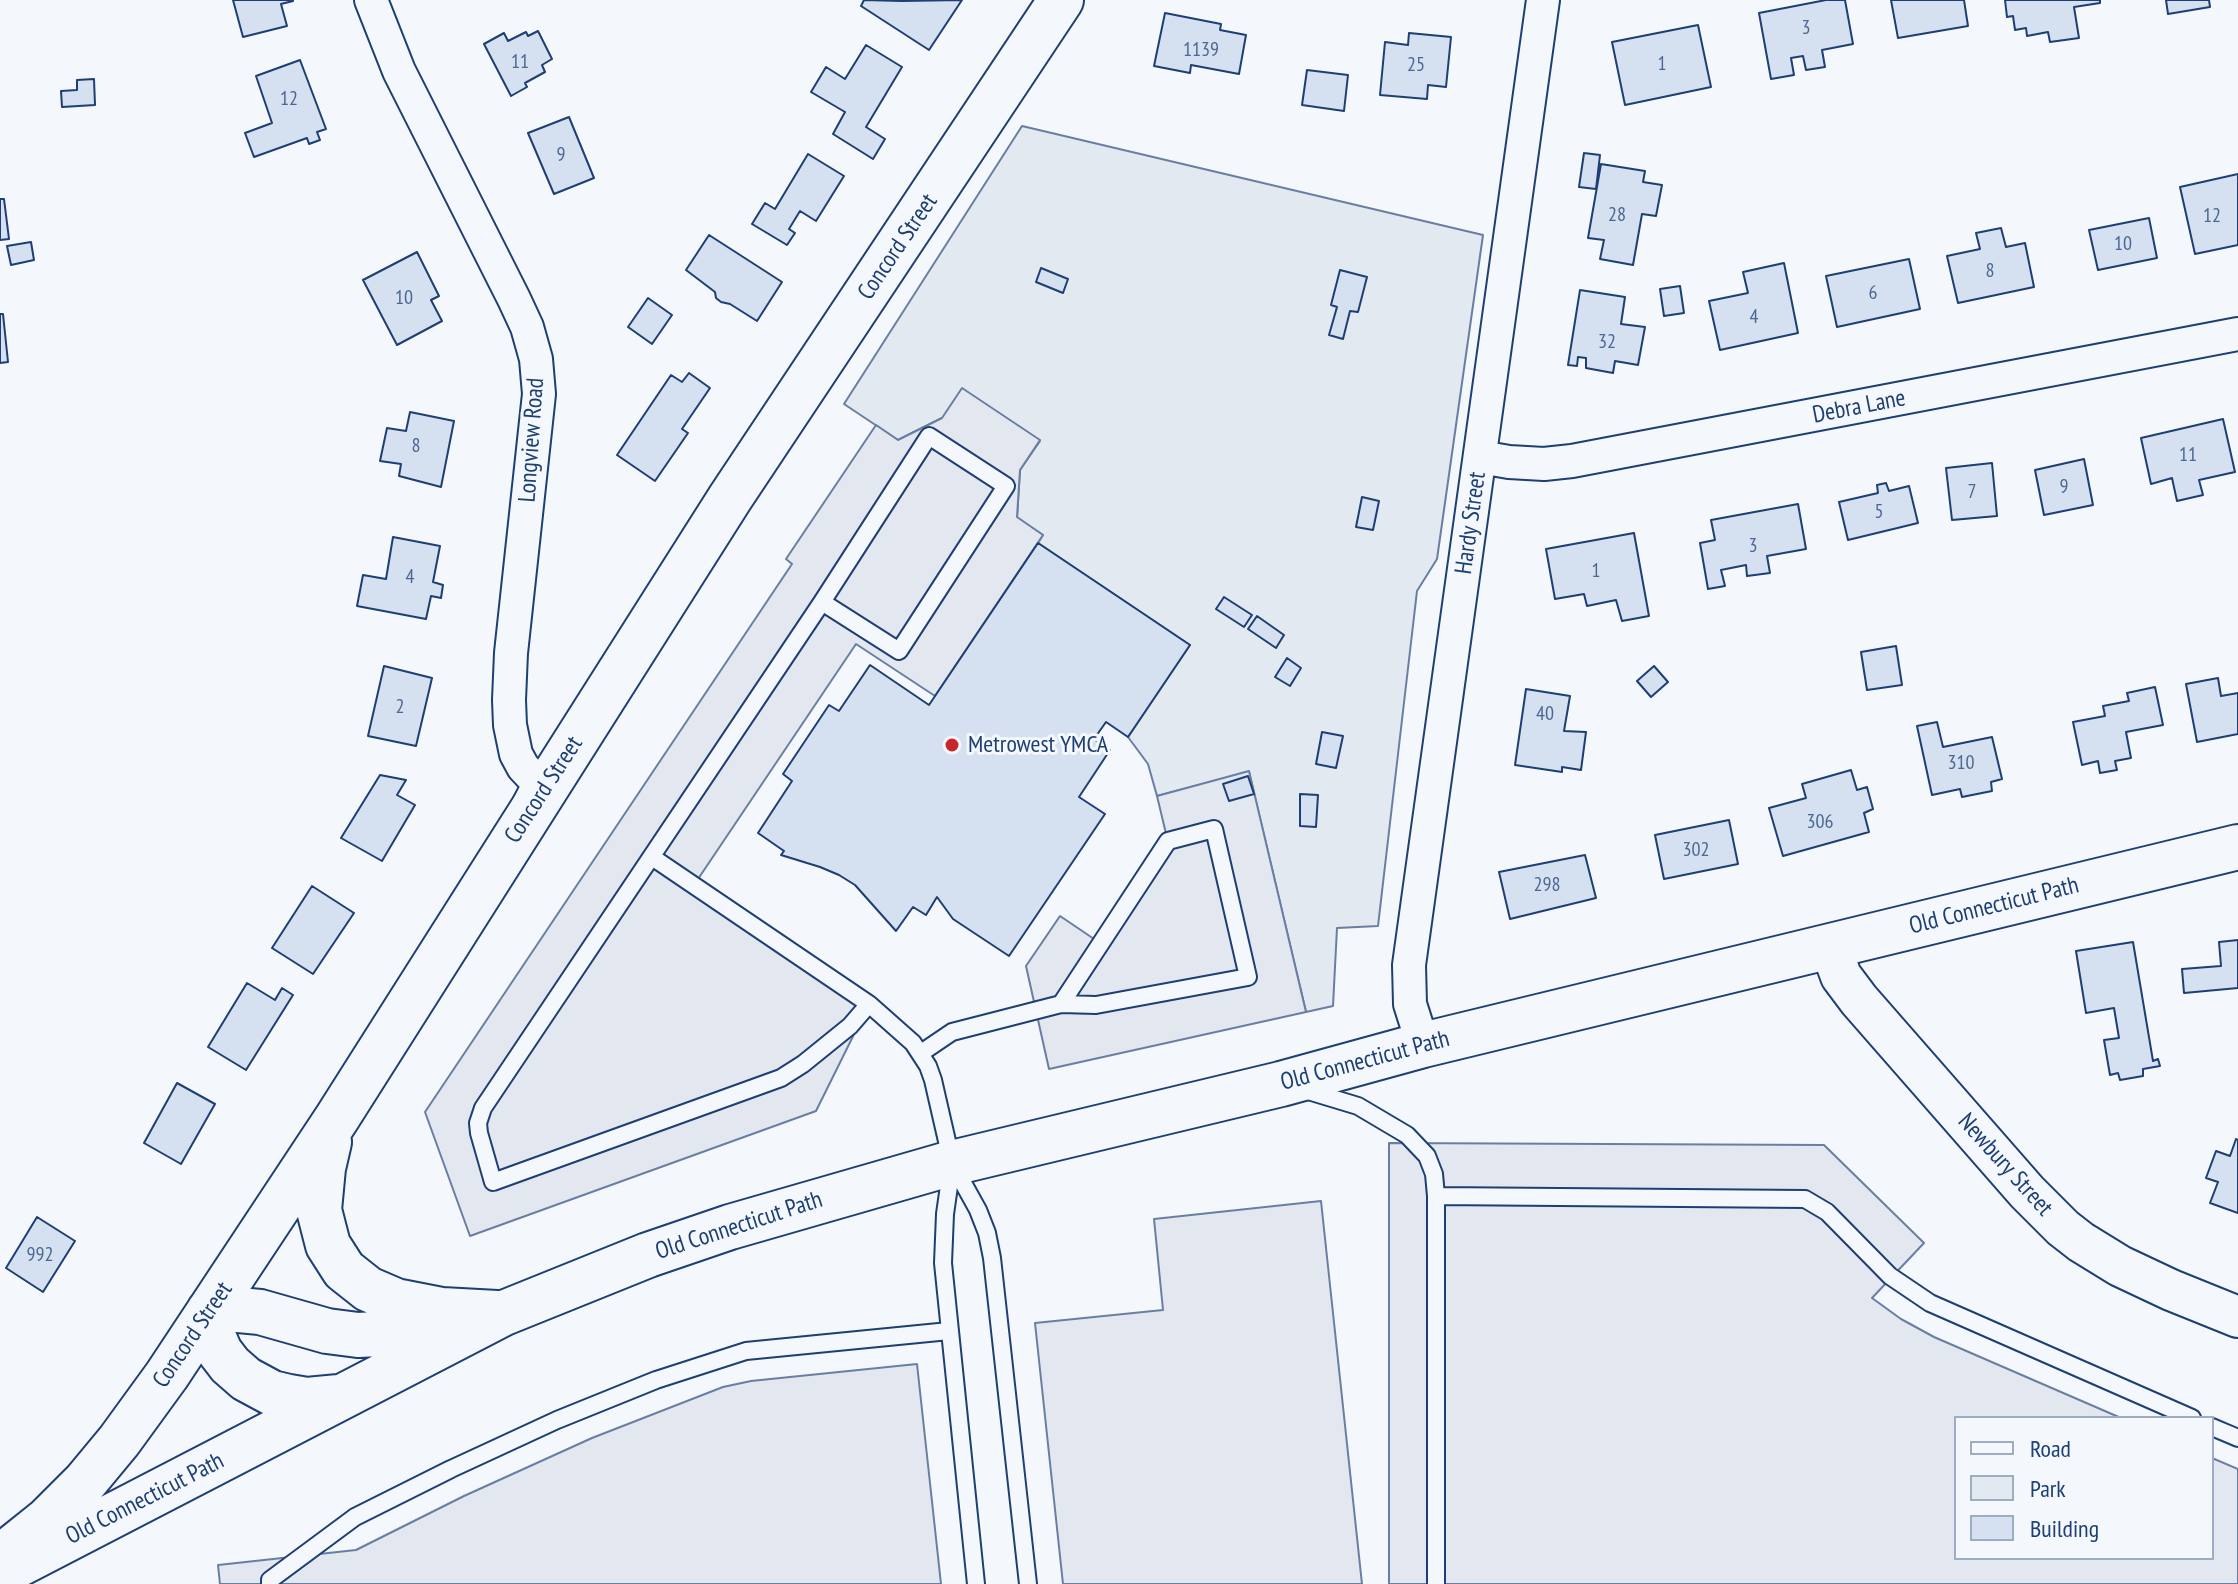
<!DOCTYPE html>
<style>
body{margin:0}
#map{position:relative;width:2238px;height:1584px;overflow:hidden;background:#f4f7fb;font-family:"PT Sans Narrow",sans-serif}
canvas{display:block}
.legend{position:absolute;left:1954px;top:1416px;width:260px;height:144px;box-sizing:border-box;background:#f4f7fb;border:2px solid #9eadc5;margin:0;padding:10px 14px;list-style:none;font-size:24px;color:#1d3f73}
.legend li{display:flex;align-items:center;gap:16px;height:40px}
.legend b{width:40px;border:2px solid #9eadc5}
</style>
<div id="map">
<canvas width="2238" height="1584"></canvas>
<ul class="legend">
<li><b style="height:10px;background:#f4f7fb"></b>Road</li>
<li><b style="height:22px;background:#e3e9f0"></b>Park</li>
<li><b style="height:22px;background:#d5e0f0"></b>Building</li>
</ul>
</div>
<script>
const c = document.querySelector('canvas').getContext('2d');
c.lineJoin = 'round';
function fill(path, color) { c.fillStyle = color; c.fill(path, 'evenodd'); }
const toPath = rows => new Path2D(rows.map(r => 'M' + r).join(''));
function stroke(path, color, width, dash) { c.strokeStyle = color; c.lineWidth = width; c.lineCap = dash ? 'butt' : 'round'; c.setLineDash(dash || []); c.stroke(path); }
function label(font, color, halo, rows, align = 'center') {
  c.font = font + ' "PT Sans Narrow",sans-serif'; c.lineWidth = 6; c.setLineDash([]); c.textBaseline = 'middle'; c.strokeStyle = halo; c.fillStyle = color; for (const [text, x, y, turn = 0] of rows) {
    c.save(); c.translate(x, y); c.rotate((+turn || 0) * Math.PI / 180); c.textAlign = isNaN(turn) ? turn : align; if (halo) c.strokeText(text, 0, 0); c.fillText(text, 0, 0); c.restore();
  }
}
const green = toPath([
 [1022,126,1483,235,1437,559,1417,591,1378,926,1337,928,1333,1006,1306,1012,1249,772,1157,796,1148,764,1128,737,1190,645,1038,543,1043,535,1017,518,1020,470,1040,441,942,418,898,440,844,404,1022,126]
]);
const parking = toPath([
 [962,388,1040,440,1020,470,1017,517,1043,535,935,696,856,644,694,885,869,1004,816,1111,470,1236,425,1112,792,564,786,559,876,425,898,440,942,418,962,388],
 [1249,771,1306,1012,1049,1069,1026,966,1060,916,1100,943,1168,842,1157,796,1249,771],
 [1389,1143,1824,1145,1924,1243,1872,1298,1901,1319,1934,1337,2121,1418,1956,1418,1956,1558,2212,1558,2212,1458,2238,1469,2238,1584,1389,1584,1389,1143],
 [1321,1201,1362,1584,1063,1584,1035,1323,1163,1310,1154,1219,1321,1201],
 [917,1364,941,1584,220,1584,218,1565,356,1550,464,1496,592,1438,723,1387,751,1381,917,1364]
]);
const building = toPath([
 [233,0,293,0,293,1,281,4,287,26,243,37,233,0],
 [864,0,902,1,962,0,929,50,861,6,864,0],
 [1826,0,1845,0,1853,44,1822,50,1825,67,1806,70,1803,56,1791,58,1794,75,1771,79,1759,13,1826,0],
 [1891,0,1964,0,1968,26,1898,38,1891,0],
 [2005,0,2100,0,2100,3,2074,7,2079,38,2050,42,2048,32,2027,36,2026,28,2015,30,2013,16,2007,17,2005,0],
 [2166,0,2209,0,2210,7,2168,14,2166,0],
 [1165,13,1221,24,1220,30,1246,35,1239,74,1191,65,1190,73,1154,66,1165,13],
 [1698,25,1711,87,1625,105,1612,42,1698,25],
 [538,31,552,59,542,65,545,72,525,83,527,87,511,96,484,44,504,33,508,41,526,32,528,36,538,31],
 [1409,33,1451,37,1446,87,1428,85,1427,99,1380,95,1385,42,1408,45,1409,33],
 [866,45,902,67,866,127,885,139,873,159,833,134,845,112,811,92,826,67,845,79,866,45],
 [300,60,326,129,317,132,320,140,309,144,307,138,254,157,245,133,272,123,256,76,300,60],
 [1307,70,1348,75,1344,111,1302,105,1307,70],
 [94,79,95,105,62,107,61,91,77,90,77,80,94,79],
 [569,117,594,178,554,194,528,133,569,117],
 [1584,153,1600,155,1596,189,1579,187,1584,153],
 [808,154,844,176,816,221,800,211,789,229,795,233,787,245,752,224,765,203,775,209,808,154],
 [1601,164,1645,171,1643,182,1662,185,1656,216,1642,214,1633,265,1600,259,1604,240,1588,238,1601,164],
 [2238,174,2238,245,2195,254,2180,187,2238,174],
 [0,199,4,199,9,239,0,240,0,199],
 [2149,218,2157,258,2098,270,2089,230,2149,218],
 [2001,228,2006,247,2025,243,2034,287,1958,303,1947,256,1980,249,1976,233,2001,228],
 [709,235,782,282,757,321,730,304,721,302,716,298,715,292,686,270,709,235],
 [31,242,34,260,11,265,7,246,31,242],
 [417,252,439,296,431,300,442,321,397,345,363,280,417,252],
 [1909,259,1920,309,1837,327,1826,276,1909,259],
 [1784,263,1798,333,1720,350,1709,301,1748,293,1743,272,1784,263],
 [1041,268,1068,279,1063,293,1036,282,1041,268],
 [1340,270,1367,277,1358,312,1350,311,1343,339,1329,335,1337,307,1331,305,1340,270],
 [1680,286,1684,313,1664,316,1660,289,1680,286],
 [1580,290,1625,297,1621,324,1645,327,1638,365,1615,361,1613,373,1586,368,1586,358,1578,357,1577,366,1568,365,1580,290],
 [648,298,672,315,652,344,628,327,648,298],
 [0,314,3,314,8,362,0,363,0,314],
 [689,373,710,388,682,429,688,433,655,481,617,455,671,375,682,382,689,373],
 [410,412,454,421,441,487,399,476,401,464,380,461,387,428,406,431,410,412],
 [2223,419,2235,472,2199,480,2203,495,2177,501,2172,478,2151,484,2141,438,2223,419],
 [2084,459,2093,505,2044,515,2035,470,2084,459],
 [1992,463,1997,516,1952,520,1946,468,1992,463],
 [1886,483,1889,491,1909,486,1918,523,1848,540,1839,502,1878,493,1877,485,1886,483],
 [1362,497,1379,501,1373,530,1356,527,1362,497],
 [1798,504,1806,549,1767,556,1770,573,1747,576,1746,565,1721,570,1725,586,1708,589,1700,543,1715,540,1711,520,1798,504],
 [1634,533,1649,616,1622,621,1616,600,1587,606,1584,594,1555,599,1546,549,1634,533],
 [393,537,440,546,433,582,443,585,441,598,431,596,426,619,357,606,363,575,386,579,393,537],
 [1038,543,1190,645,1128,737,1106,722,1094,739,1110,750,1079,797,1105,814,1009,956,953,919,937,897,926,915,913,907,896,931,855,885,839,875,820,867,781,855,784,851,758,833,792,781,783,774,829,705,839,711,870,665,929,705,1038,543],
 [1224,597,1252,615,1244,627,1216,609,1224,597],
 [1257,616,1284,635,1276,648,1248,629,1257,616],
 [1896,646,1902,685,1867,690,1861,652,1896,646],
 [1287,658,1301,668,1290,686,1275,677,1287,658],
 [384,666,432,678,416,746,368,736,384,666],
 [1654,666,1668,682,1651,697,1637,681,1654,666],
 [2218,678,2221,696,2238,693,2238,734,2197,742,2186,684,2218,678],
 [2155,687,2163,725,2126,732,2131,758,2115,761,2117,770,2100,773,2098,761,2082,765,2073,722,2105,716,2103,706,2129,701,2127,693,2155,687],
 [1526,689,1570,696,1564,731,1586,732,1581,770,1562,767,1562,772,1515,765,1526,689],
 [1937,722,1943,747,1992,737,2002,779,1991,782,1992,791,1962,797,1960,789,1932,795,1917,726,1937,722],
 [1322,732,1343,736,1336,768,1316,764,1322,732],
 [1851,770,1857,790,1867,787,1873,809,1864,813,1869,832,1783,856,1769,808,1806,798,1802,784,1851,770],
 [380,775,406,780,397,795,415,805,382,861,341,838,380,775],
 [1248,776,1254,794,1229,801,1223,784,1248,776],
 [1300,794,1318,795,1316,827,1300,826,1300,794],
 [1729,820,1738,864,1664,879,1655,835,1729,820],
 [1585,855,1596,898,1510,919,1499,872,1585,855],
 [312,886,354,913,313,974,272,948,312,886],
 [2238,940,2238,988,2184,993,2182,969,2221,966,2219,942,2238,940],
 [2133,942,2153,1061,2158,1059,2160,1066,2143,1069,2143,1076,2120,1080,2118,1073,2110,1075,2104,1040,2119,1038,2114,1008,2086,1013,2076,951,2133,942],
 [247,983,275,1000,282,988,293,995,246,1070,208,1047,247,983],
 [177,1083,215,1104,181,1164,144,1143,177,1083],
 [2236,1139,2238,1140,2238,1213,2210,1203,2218,1182,2206,1178,2216,1151,2230,1156,2236,1139],
 [37,1217,75,1241,43,1292,6,1268,37,1217]
]);
const service = toPath([
 [822,602,899,651,1006,486,929,436,822,602,483,1108,478,1123,479,1133,493,1182,781,1078,803,1064,850,1026,869,1004],
 [652,857,869,1004,913,1043,928,1066,933,1080,952,1163,978,1210,987,1233,992,1258,1028,1584],
 [921,1053,952,1032,1061,1004,1096,1005,1248,977,1214,829,1168,841,1061,1004],
 [1305,1090,1358,1106,1407,1135,1427,1156,1434,1174,1436,1196,1436,1584],
 [952,1165,945,1214,943,1263,976,1584],
 [1436,1196,1805,1199,1827,1212,1890,1276,1930,1303,2192,1418],
 [2212,1427,2238,1438],
 [270,1584,270,1580,355,1517,451,1469,557,1420,656,1380,746,1351,949,1331]
]);
const minor = toPath([
 [371,0,399,71,514,299,527,327,536,359,539,394,511,653,509,700,510,725,516,754,523,767,539,784,527,808],
 [1480,457,1509,462,1544,464,1572,461,2238,334],
 [1423,1045,1410,1004,1409,965,1543,0]
]);
const tertiary = toPath([
 [1830,946,1841,976,1859,1000,2027,1192,2063,1228,2081,1242,2120,1266,2171,1290,2238,1317]
]);
const secondary = toPath([
 [329,1142,323,1168,319,1210,328,1245,344,1270,368,1289,396,1301,442,1310,497,1313],
 [209,1311,228,1309,260,1312,327,1331,358,1335,398,1333,455,1324],
 [209,1311,214,1338,220,1352,230,1365,246,1379,272,1393,289,1397,307,1400,339,1397],
 [12,1548,47,1520,85,1482,119,1441,167,1375,337,1118,730,498,1061,0],
 [0,1574,504,1313,648,1255,730,1227,952,1163,1281,1084,1423,1045,2238,847]
]);
const markers = [
 [952,745,8,"#c62828"]
];
const numberNames = [
 ["3",1806,28],
 ["1139",1201,50],
 ["11",520,62],
 ["1",1662,64],
 ["25",1416,65],
 ["12",289,99],
 ["9",561,155],
 ["28",1617,215],
 ["12",2212,216],
 ["10",2123,244],
 ["8",1990,271],
 ["6",1873,293],
 ["10",404,298],
 ["4",1754,317],
 ["32",1607,342],
 ["8",416,446],
 ["11",2188,455],
 ["9",2064,487],
 ["7",1972,492],
 ["5",1879,512],
 ["3",1753,546],
 ["1",1596,571],
 ["4",410,577],
 ["2",400,707],
 ["40",1545,714],
 ["310",1961,763],
 ["306",1820,822],
 ["302",1696,850],
 ["298",1547,885],
 ["992",40,1255]
];
const streetNames = [
 ["Concord Street",898,247,-56],
 ["Debra Lane",1859,407,-11],
 ["Longview Road",532,440,-86],
 ["Hardy Street",1471,523,-82],
 ["Concord Street",544,790,-57],
 ["Old Connecticut Path",1994,906,-14],
 ["Old Connecticut Path",1365,1061,-15],
 ["Newbury Street",2005,1165,48],
 ["Old Connecticut Path",739,1226,-18],
 ["Concord Street",193,1335,-56],
 ["Old Connecticut Path",145,1499,-27]
];
const poiNames = [
 ["Metrowest YMCA",968,745]
];
fill(green, '#e3e9f0');
stroke(green, '#687fa3', 2);
fill(parking, '#e3e8f0');
stroke(parking, '#687fa3', 2);
fill(building, '#d5e0f0');
stroke(building, '#1d3f73', 2);
stroke(service, '#1d3f73', 20);
stroke(minor, '#1d3f73', 36);
stroke(tertiary, '#1d3f73', 44);
stroke(secondary, '#1d3f73', 48);
stroke(service, '#f4f7fb', 16);
stroke(minor, '#f4f7fb', 32);
stroke(tertiary, '#f4f7fb', 40);
stroke(secondary, '#f4f7fb', 44);
for (const [x, y, r, color] of markers) { const dot = new Path2D(); dot.arc(x, y, r, 0, 2 * Math.PI); c.fillStyle = color; c.fill(dot); stroke(dot, '#f4f7fb', 3); }
label('20px', '#4b6792', null, numberNames);
label('24px', '#1d3f73', '#f4f7fb', streetNames);
label('24px', '#1d3f73', '#f4f7fb', poiNames, 'left');
</script>
